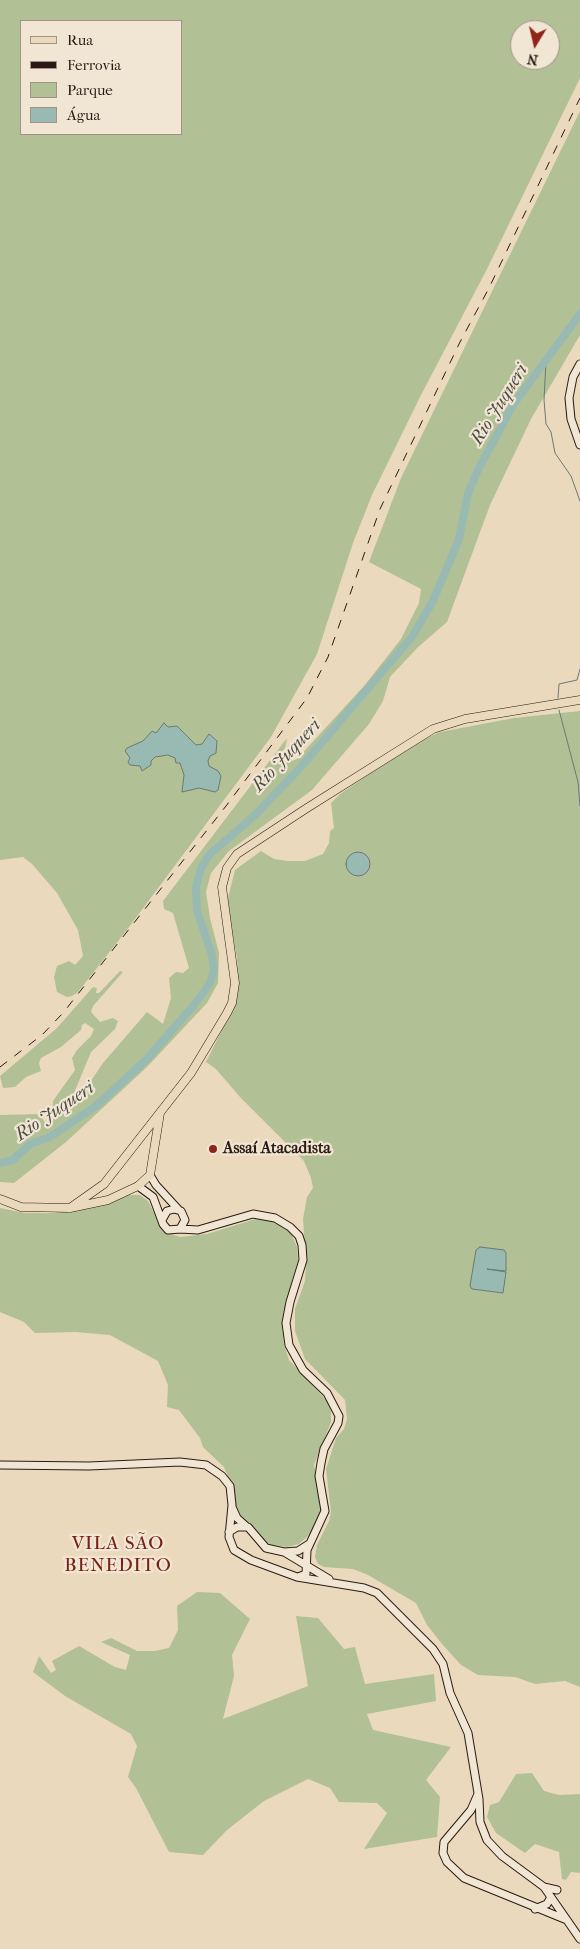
<!DOCTYPE html>
<meta charset="utf-8">
<style>
body{margin:0}
#map{position:relative;width:580px;height:1949px;overflow:hidden;background:#ead9bd;font-family:"IM FELL French Canon",serif}
canvas{display:block}
.legend{position:absolute;left:20px;top:20px;width:162px;height:115px;box-sizing:border-box;background:#f1e6d4;border:1px solid #a19487;margin:0;padding:6px 9px;list-style:none;font-size:15px;color:#2a1a13}
.legend li{display:flex;align-items:center;gap:10px;height:25px}
.legend b{width:25px;border:1px solid #a19487}
.north{position:absolute;left:510px;top:20px;width:50px;height:50px;box-sizing:border-box;background:#f1e6d4;border:1px solid #a19487;border-radius:50%;rotate:189deg;font-size:14px;font-weight:700;line-height:20px;text-align:center;color:#2a1a13}
.north::after{content:'';display:block;margin:auto;width:18px;height:22px;background:#8f2418;clip-path:polygon(50% 0,100% 100%,50% 72%,0 100%)}
</style>
<div id="map">
<canvas width="580" height="1949"></canvas>
<ul class="legend">
<li><b style="height:6px;background:#ead9bd"></b>Rua</li>
<li><b style="height:6px;background:#2a1a13"></b>Ferrovia</li>
<li><b style="height:14px;background:#b2c095"></b>Parque</li>
<li><b style="height:14px;background:#98bab3"></b>Água</li>
</ul>
<div class="north">N</div>
</div>
<script>
const c = document.querySelector('canvas').getContext('2d');
c.lineJoin = 'round';
function fill(path, color) { c.fillStyle = color; c.fill(path, 'evenodd'); }
const toPath = rows => new Path2D(rows.map(r => 'M' + r).join(''));
function stroke(path, color, width, dash) { c.strokeStyle = color; c.lineWidth = width; c.lineCap = dash ? 'butt' : 'round'; c.setLineDash(dash || []); c.stroke(path); }
function label(font, color, halo, rows, align = 'center') {
  c.font = font + ' "IM FELL French Canon",serif'; c.lineWidth = 4.5; c.setLineDash([]); c.textBaseline = 'middle'; c.strokeStyle = halo; c.fillStyle = color; for (const [text, x, y, turn = 0] of rows) {
    c.save(); c.translate(x, y); c.rotate((+turn || 0) * Math.PI / 180); c.textAlign = isNaN(turn) ? turn : align; if (halo) c.strokeText(text, 0, 0); c.fillText(text, 0, 0); c.restore();
  }
}
const green = toPath([
 [0,0,580,0,580,78,487,269,421,395,372,495,353,543,317,654,271,737,126,931,78,992,72,996,67,997,57,992,54,977,57,966,69,961,75,965,83,956,78,930,57,893,32,864,23,857,0,860],
 [21,21,181,21,181,134,21,134],
 [520,30,550,30,550,60,520,60],
 [580,111,580,335,531,419,490,505,447,622,417,648,390,677,383,701,369,724,312,790,229,851,211,873,206,892,210,918,219,953,218,983,207,1003,147,1067,66,1142,14,1183,0,1182,0,1115,39,1114,48,1127,52,1124,53,1101,75,1070,72,1058,77,1050,91,1036,94,1029,85,1023,82,1025,81,1030,61,1047,41,1058,39,1063,41,1071,26,1077,15,1087,3,1088,0,1076,57,1028,93,987,97,988,96,993,99,993,120,971,123,972,93,1006,91,1012,100,1022,113,1018,118,1021,115,1029,91,1052,74,1093,86,1088,103,1063,147,1012,163,1024,171,998,169,978,176,972,183,973,189,968,173,913,164,909,163,901,287,738,285,748,281,753,292,761,297,759,364,686,401,639,419,603,421,589,369,562,401,478],
 [580,711,580,1687,565,1681,535,1684,515,1677,478,1675,461,1665,442,1644,427,1625,416,1603,368,1575,353,1569,324,1567,318,1564,315,1557,317,1545,329,1521,331,1512,326,1469,336,1438,344,1429,347,1419,345,1400,305,1359,295,1331,295,1309,305,1281,306,1262,303,1219,307,1197,313,1188,311,1178,304,1161,240,1097,216,1069,206,1062,231,1012,238,982,237,958,228,910,228,898,235,870,261,851,274,859,288,861,305,861,323,854,329,843,330,831,334,828,331,803,340,794,416,743,440,732,514,718],
 [127,1195,140,1195,148,1201,163,1231,180,1237,207,1234,259,1218,282,1225,291,1233,297,1247,298,1261,287,1298,283,1327,284,1345,289,1360,327,1401,331,1411,331,1422,314,1465,322,1504,321,1513,309,1535,299,1544,287,1547,267,1544,240,1520,234,1505,233,1488,224,1467,203,1447,200,1438,179,1410,167,1407,168,1385,158,1361,110,1335,75,1332,35,1333,24,1322,0,1312,0,1208,25,1213,54,1213,90,1208],
 [197,1592,220,1593,250,1619,232,1655,234,1676,223,1719,308,1686,296,1616,318,1618,344,1649,355,1647,365,1684,434,1674,436,1701,367,1714,373,1730,451,1747,426,1780,440,1797,437,1837,364,1849,387,1813,377,1803,339,1802,330,1788,308,1779,264,1801,227,1830,203,1855,169,1852,136,1788,128,1777,137,1746,131,1734,65,1696,33,1672,39,1656,51,1673,56,1670,52,1661,79,1646,115,1667,126,1670,130,1655,101,1642,111,1638,137,1651,155,1651,169,1648,178,1630,177,1606],
 [532,1773,544,1791,559,1795,580,1794,580,1873,571,1872,566,1880,562,1879,559,1852,535,1844,525,1853,496,1833,487,1817,490,1805,499,1802,516,1774]
]);
const water = toPath([
 [164,723,168,727,177,726,196,745,202,744,209,734,217,741,216,753,210,756,208,761,209,766,218,771,221,776,218,790,215,792,199,788,182,792,184,775,180,763,176,763,175,758,168,755,155,757,151,761,151,765,142,771,140,766,130,765,128,762,130,758,125,751,127,748,143,741,152,731,156,733,164,723],
 '346 864a12 12 0 1 1 24 0a12 12 0 1 1-24 0Z',
 [480,1247,504,1250,506,1253,506,1271,487,1269,506,1272,503,1293,472,1289,470,1286,476,1250,480,1247]
]);
const stream = toPath([
 [546,361,544,400,546,424,551,432,555,453,571,476,580,501],
 [558,698,559,684,577,680,580,669],
 [559,710,578,782,580,806]
]);
const river = toPath([
 [0,1163,13,1160,30,1144,50,1137,96,1106,146,1060,194,1005,210,983,214,971,212,955,197,910,196,887,201,868,210,854,254,816,300,768,412,637,433,601,459,539,468,493,479,468,513,405,580,314]
]);
const secondary = toPath([
 [580,364,573,377,569,398,571,419,580,445],
 [150,1175,156,1185,178,1209],
 [138,1186,153,1197,163,1224,168,1230,180,1229,185,1220,181,1211,174,1209,167,1211,162,1220],
 [180,1229,198,1230,253,1214,275,1218,290,1227,299,1236,302,1245,303,1260,290,1302,286,1323,289,1345,303,1370,327,1393,339,1416,338,1423,324,1449,321,1463,319,1476,325,1511,307,1550,306,1574,298,1577],
 [0,1465,89,1466,180,1462,206,1465,222,1476,230,1486,232,1505,229,1537,234,1550,251,1560,297,1577,364,1588,377,1593,433,1649,443,1664,450,1693,468,1733,479,1799,480,1822,487,1840,502,1856,544,1887,580,1939],
 [232,1507,237,1518,246,1526],
 [229,1532,237,1527,248,1527,266,1548,284,1552,329,1579],
 [284,1552,298,1551,309,1544],
 [478,1794,471,1810,444,1842,443,1853,447,1862,464,1878,567,1920],
 [544,1887,557,1890],
 [535,1909,547,1904,551,1897]
]);
const primary = toPath([
 [0,1199,21,1207,70,1208,108,1200,138,1186,150,1175,160,1113],
 [70,1208,104,1184,191,1073,227,1013,232,1003,235,983,222,887,227,868,237,854,307,808,433,729,465,719,580,700]
]);
const rail = toPath([
 [0,1067,42,1035,63,1013,226,806,307,698,328,657,380,509,393,482,460,342,489,288,580,98]
]);
const markers = [
 [213,1149,5,"#8f2418"]
];
const poiNames = [
 ["Assaí Atacadista",223,1149]
];
const waterNames = [
 ["Rio Juqueri",500,405,-58],
 ["Rio Juqueri",287,756,-47],
 ["Rio Juqueri",55,1112,-34]
];
const quarterNames = [
 ["VILA SÃO",118,1544],
 ["BENEDITO",118,1566]
];
fill(green, '#b2c095');
fill(water, '#98bab3');
stroke(water, '#6c7a73', 1);
stroke(stream, '#6c7a73', 1);
stroke(river, '#98bab3', 8);
stroke(secondary, '#2a1a13', 9);
stroke(primary, '#2a1a13', 9);
stroke(secondary, '#f1e6d4', 7);
stroke(primary, '#ead9bd', 8);
stroke(rail, '#2a1a13', 1, [9, 9]);
for (const [x, y, r, color] of markers) { const dot = new Path2D(); dot.arc(x, y, r, 0, 2 * Math.PI); c.fillStyle = color; c.fill(dot); stroke(dot, '#f1e6d4', 2); }
label('bold 16px', '#2a1a13', '#f1e6d4', poiNames, 'left');
label('italic 18px', '#4b4a43', '#f1e6d4', waterNames);
c.letterSpacing = '1px';
label('19px', '#7a1f14', '#f1e6d4', quarterNames);
c.letterSpacing = '0px';
</script>
